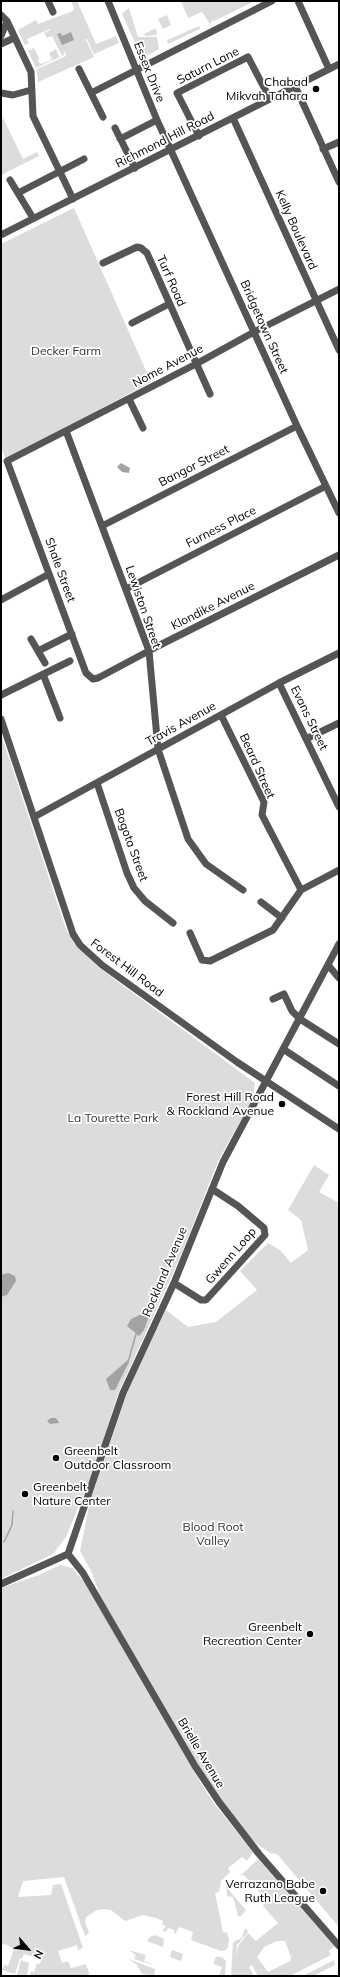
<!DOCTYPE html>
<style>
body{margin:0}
#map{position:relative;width:340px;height:1977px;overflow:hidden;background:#fff;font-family:Mulish,sans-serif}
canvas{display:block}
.frame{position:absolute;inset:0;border:2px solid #000;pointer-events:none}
.north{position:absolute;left:8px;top:1929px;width:40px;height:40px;-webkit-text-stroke:3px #fff;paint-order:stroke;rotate:118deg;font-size:11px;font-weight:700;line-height:16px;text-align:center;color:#000}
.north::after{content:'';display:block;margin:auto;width:14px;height:18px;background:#000;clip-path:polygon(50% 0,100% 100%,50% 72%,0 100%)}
</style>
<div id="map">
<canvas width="340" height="1977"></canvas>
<div class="frame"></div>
<div class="north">N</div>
</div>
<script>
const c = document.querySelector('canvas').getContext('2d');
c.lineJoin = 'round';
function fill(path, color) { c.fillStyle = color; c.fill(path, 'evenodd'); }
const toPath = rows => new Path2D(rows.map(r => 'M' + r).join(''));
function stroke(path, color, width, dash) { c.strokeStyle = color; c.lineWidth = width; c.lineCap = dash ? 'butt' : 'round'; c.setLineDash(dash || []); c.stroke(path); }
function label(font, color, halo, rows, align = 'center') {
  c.font = font + ' Mulish,sans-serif'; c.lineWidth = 3.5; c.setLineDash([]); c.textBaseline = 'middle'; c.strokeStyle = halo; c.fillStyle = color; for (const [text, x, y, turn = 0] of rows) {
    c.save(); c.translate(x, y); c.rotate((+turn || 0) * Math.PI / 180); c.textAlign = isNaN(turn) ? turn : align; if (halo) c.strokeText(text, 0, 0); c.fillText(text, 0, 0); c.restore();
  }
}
const green = toPath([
 [71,1,77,1,96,44,116,36,119,43,94,54,87,39,81,41,86,40,94,57,38,82,37,69,66,56,65,50,64,55,62,56,52,36,47,38,44,33,50,30,51,32,50,29,27,39,29,43,25,45,18,30,36,20,38,24,73,11,74,8],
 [181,1,255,1,214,21,213,20,210,24,202,12,188,18],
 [129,8,138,37,157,37,159,49,142,58,122,14],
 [167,15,171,25,163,29,158,19],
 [199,26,200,29,168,44,167,40],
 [156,28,157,35,146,36,144,34],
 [34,48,39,58,38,61,41,64,52,60,49,53,56,49,60,57,36,68,28,51],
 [1,114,23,159,37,152,39,156,1,175],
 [74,208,151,382,6,459,1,448,1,244],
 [1,734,66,929,75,945,98,967,255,1083,253,1098,218,1161,181,1255,118,1394,93,1472,66,1537,53,1554,1,1579],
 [314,1165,329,1175,319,1192,339,1203,339,1927,277,1854,270,1853,253,1841,215,1793,100,1595,92,1573,80,1551,90,1501,132,1379,166,1310,188,1327,216,1322,257,1290,240,1271,268,1243,280,1250,291,1263,308,1250,301,1220,288,1210],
 [60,1565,72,1568,85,1583,199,1780,212,1801,253,1852,247,1861,242,1857,228,1868,230,1872,221,1881,219,1892,215,1893,223,1932,227,1933,229,1939,228,1947,226,1950,221,1951,191,1940,193,1932,179,1927,175,1935,174,1930,168,1928,166,1932,162,1931,166,1926,162,1925,163,1921,156,1918,143,1915,125,1921,111,1910,104,1909,97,1910,86,1917,85,1922,89,1933,85,1936,64,1877,23,1881,18,1897,51,1895,53,1885,61,1884,83,1948,78,1950,77,1945,58,1951,62,1963,68,1961,71,1968,86,1964,90,1976,30,1976,31,1971,34,1972,37,1963,40,1964,41,1959,24,1954,22,1959,20,1958,15,1974,2,1970,4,1965,8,1966,14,1949,5,1944,1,1945,1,1588,39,1575],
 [257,1860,259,1860,334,1946,329,1951,331,1955,290,1976,289,1974,289,1976,258,1976,252,1965,249,1967,254,1976,231,1976,233,1942,242,1938,244,1930,246,1928,248,1932,238,1944,237,1943,236,1956,238,1946,248,1933,256,1941,278,1923,263,1906,265,1900,259,1899,262,1895,244,1875,240,1876],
 [277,1941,285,1941,291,1957,290,1961,268,1972,257,1957,264,1947],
 [232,1881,234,1882,227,1888,246,1910,241,1916,238,1916,233,1897,227,1896,226,1888],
 [155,1935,164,1939,163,1947,147,1941,150,1937],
 [129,1950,146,1955,144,1961,156,1966,134,1959,136,1955],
 [172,1950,183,1954,181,1961,170,1957],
 [216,1957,222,1957,226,1961,225,1976,219,1976,222,1967,213,1964],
 [128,1959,155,1969,154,1975,142,1974,137,1965],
 [21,1960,29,1963,27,1976,17,1975],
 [334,1960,335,1965,313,1976,303,1976]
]);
const water = toPath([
 [71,32,74,40,62,45,57,34,61,33,62,36],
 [121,463,130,468,129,473,122,472,117,467],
 [8,1273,15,1276,16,1281,7,1295,1,1297,1,1275],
 [151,1311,144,1330,139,1336,127,1326,131,1319,146,1312],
 [129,1359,129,1362,115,1390,110,1390,106,1379],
 [51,1418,56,1418,59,1423,50,1424,47,1421]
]);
const stream = toPath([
 [129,1359,136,1334],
 [4,1542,12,1525,13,1511]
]);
const minor = toPath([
 [48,1,53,12],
 [108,1,157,120,297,426,339,513],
 [298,1,329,69],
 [1,15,7,21,31,72,33,116,73,199],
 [1,36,7,21],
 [1,44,14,38],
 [79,69,103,117],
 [295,86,339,182],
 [1,93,13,95,31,90],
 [91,93,272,1],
 [233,118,339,350],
 [115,128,135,168],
 [199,136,177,93,230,66,248,57,270,99],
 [120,139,157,120],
 [323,149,339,142],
 [10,180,33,218],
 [18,193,84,159],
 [1,235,339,64],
 [103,263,137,247,141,248,147,253,210,394],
 [339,289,254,332,196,364,7,461,86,673,93,679,98,678,158,646,339,555],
 [132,323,169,304],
 [129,399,143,428],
 [66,431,149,651,158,749,188,839,206,864,243,890],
 [102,526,297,426],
 [126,589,326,486],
 [1,600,49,574],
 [31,639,45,663],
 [38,651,72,634],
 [43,674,60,718],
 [279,683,339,807],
 [1,695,70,661],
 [221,715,264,802,262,815,301,890],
 [1,719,73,934,80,945,102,965,237,1062,339,1129],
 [306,739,339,723],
 [97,783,127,873,134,888,145,901,173,923],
 [34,817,279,683,339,653],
 [261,902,282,918],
 [190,933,202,960,210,961,273,930,301,890,339,870],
 [328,965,339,978],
 [273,999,284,994,292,1011,300,1019,339,1044],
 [283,1049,339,1086],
 [174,1283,201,1300,206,1300,265,1235,264,1228,238,1206,212,1189],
 [68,1554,83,1573,195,1766,219,1802,259,1854,339,1946],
 [1,1584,68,1554,123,1393,174,1283,223,1162,339,944]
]);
const markers = [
 [316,89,4,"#000"],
 [282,1104,4,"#000"],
 [56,1458,4,"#000"],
 [25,1494,4,"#000"],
 [310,1634,4,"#000"],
 [323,1891,4,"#000"]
];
const streetNames = [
 ["Saturn Lane",208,66,-27],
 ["Essex Drive",149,72,68],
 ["Richmond Hill Road",165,140,-27],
 ["Kelly Boulevard",296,230,66],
 ["Turf Road",171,281,66],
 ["Bridgetown Street",264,327,66],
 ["Nome Avenue",168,366,-28],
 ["Bangor Street",194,466,-27],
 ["Furness Place",221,527,-27],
 ["Shale Street",60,570,70],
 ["Klondike Avenue",213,606,-27],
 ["Lewiston Street",143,607,71],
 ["Evans Street",309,718,64],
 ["Travis Avenue",181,724,-29],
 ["Beard Street",257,766,66],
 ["Bogota Street",131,845,70],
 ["Forest Hill Road",127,968,37],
 ["Gwenn Loop",231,1256,-49],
 ["Rockland Avenue",165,1272,-67],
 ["Brielle Avenue",201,1753,59]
];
const poiNames = [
 ["Chabad",308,82],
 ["Mikvah Tahara",308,96],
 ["Forest Hill Road",274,1097],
 ["& Rockland Avenue",274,1111],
 ["Greenbelt",64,1451,"left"],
 ["Outdoor Classroom",64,1465,"left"],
 ["Greenbelt",33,1487,"left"],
 ["Nature Center",33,1501,"left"],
 ["Greenbelt",302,1627],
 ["Recreation Center",302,1641],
 ["Verrazano Babe",315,1884],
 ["Ruth League",315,1898]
];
const parkNames = [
 ["Decker Farm",66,351],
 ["La Tourette Park",113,1118],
 ["Blood Root",213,1527],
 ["Valley",213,1541]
];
fill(green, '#dcdcdc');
fill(water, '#a3a3a3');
stroke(stream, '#a3a3a3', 1.5);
stroke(minor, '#555', 7);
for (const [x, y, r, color] of markers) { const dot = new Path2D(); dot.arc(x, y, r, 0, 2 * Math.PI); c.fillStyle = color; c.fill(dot); stroke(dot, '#fff', 1.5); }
label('12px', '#000', '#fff', streetNames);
label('12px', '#000', '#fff', poiNames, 'right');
label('12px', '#333', '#fff', parkNames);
</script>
